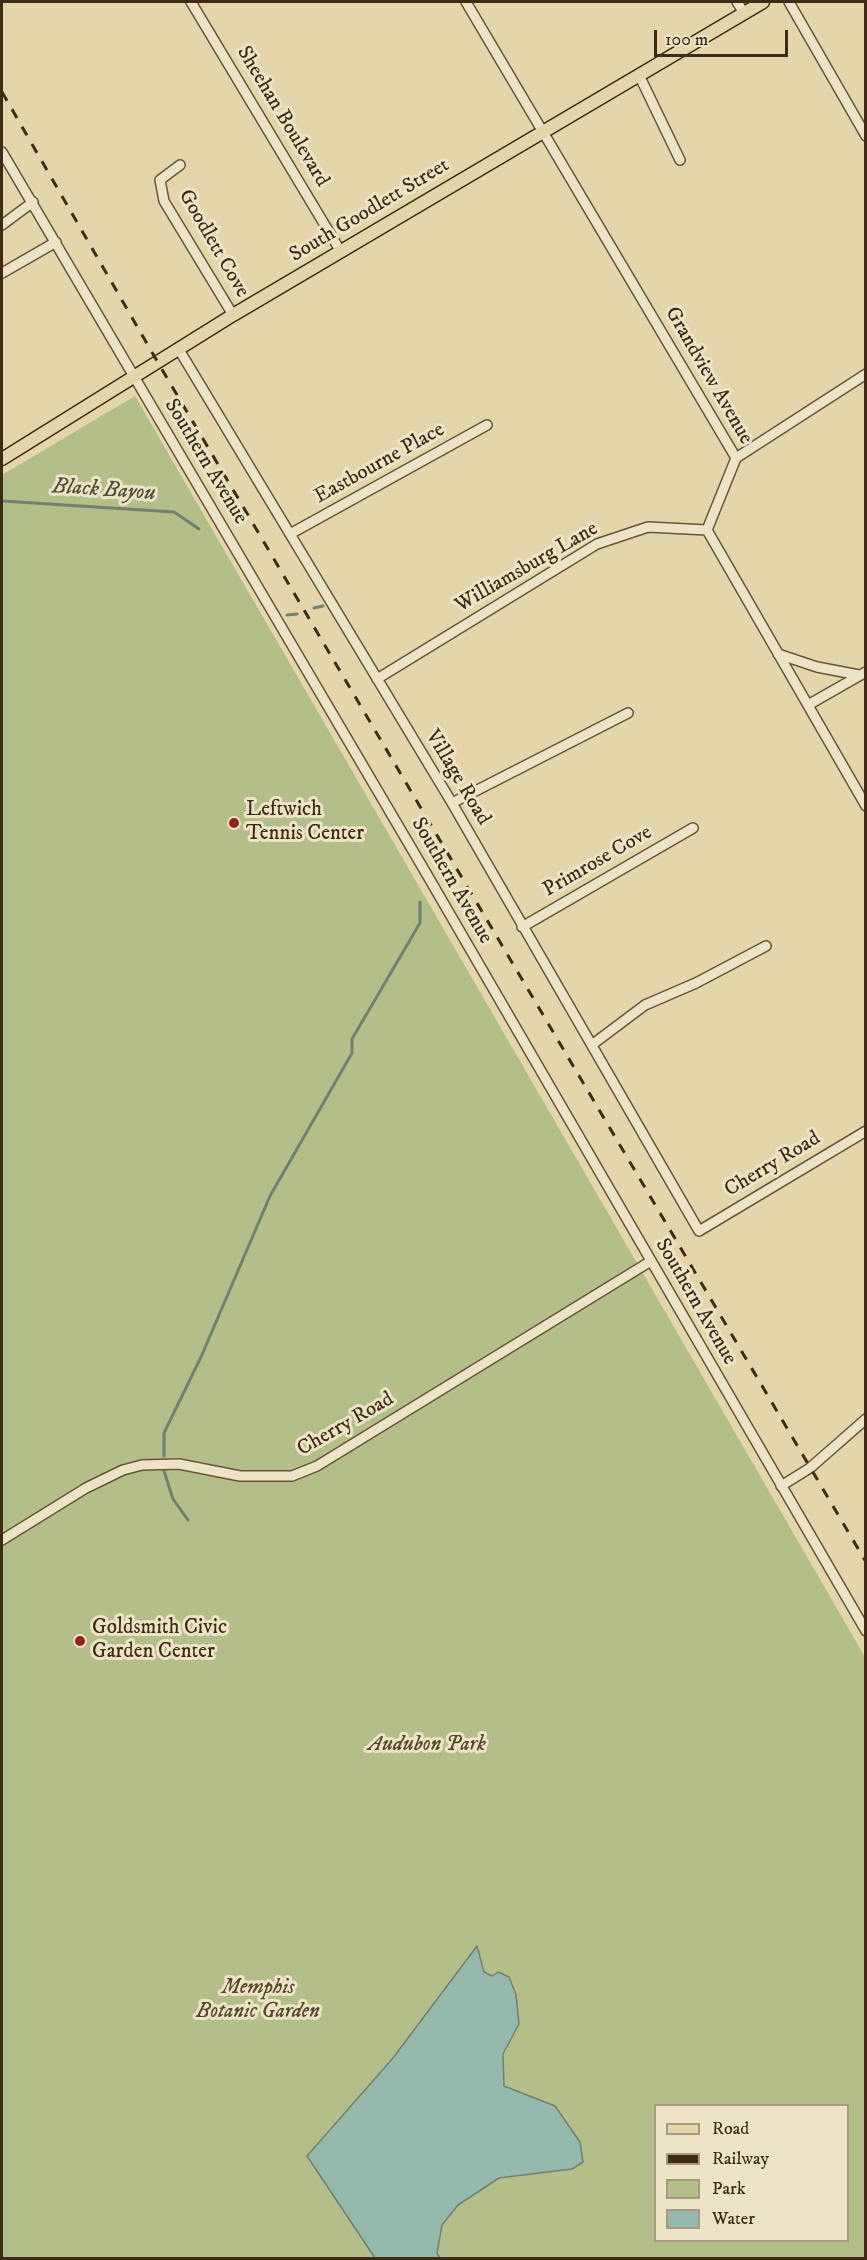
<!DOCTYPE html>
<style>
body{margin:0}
#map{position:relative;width:867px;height:2260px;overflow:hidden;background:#e4d6aa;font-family:"IM FELL DW Pica",serif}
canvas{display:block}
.frame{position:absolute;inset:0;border:3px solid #402a15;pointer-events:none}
.legend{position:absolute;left:654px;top:2104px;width:195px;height:138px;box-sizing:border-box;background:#ede4c8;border:2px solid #a89a80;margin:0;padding:8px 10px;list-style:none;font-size:18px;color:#402a15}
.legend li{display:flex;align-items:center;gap:12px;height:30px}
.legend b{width:30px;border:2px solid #a89a80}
.scale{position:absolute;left:654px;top:30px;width:134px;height:27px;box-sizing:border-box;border:3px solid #402a15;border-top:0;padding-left:8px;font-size:18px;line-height:21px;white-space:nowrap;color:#402a15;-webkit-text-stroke:4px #ede4c8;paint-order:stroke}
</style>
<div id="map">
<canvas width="867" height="2260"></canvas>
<div class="frame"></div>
<ul class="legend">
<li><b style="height:8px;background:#e4d6aa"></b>Road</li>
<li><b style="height:8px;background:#402a15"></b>Railway</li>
<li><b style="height:16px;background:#b4be88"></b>Park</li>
<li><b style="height:16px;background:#95b9ac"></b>Water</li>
</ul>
<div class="scale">100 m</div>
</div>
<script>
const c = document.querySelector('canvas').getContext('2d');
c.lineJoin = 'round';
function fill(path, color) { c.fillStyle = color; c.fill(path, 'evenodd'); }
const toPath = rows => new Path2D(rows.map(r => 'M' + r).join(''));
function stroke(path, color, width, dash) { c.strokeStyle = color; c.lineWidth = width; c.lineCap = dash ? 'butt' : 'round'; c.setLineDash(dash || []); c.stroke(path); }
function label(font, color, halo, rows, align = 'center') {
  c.font = font + ' "IM FELL DW Pica",serif'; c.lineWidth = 6; c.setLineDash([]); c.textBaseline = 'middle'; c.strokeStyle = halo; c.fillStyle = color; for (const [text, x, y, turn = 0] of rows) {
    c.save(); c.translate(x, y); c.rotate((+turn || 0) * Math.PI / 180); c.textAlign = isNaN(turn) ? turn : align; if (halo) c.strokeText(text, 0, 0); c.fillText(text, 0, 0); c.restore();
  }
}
const green = toPath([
 [135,396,865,1657,865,2258,2,2258,2,475],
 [656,2106,848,2106,848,2240,656,2240]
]);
const water = toPath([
 [477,1946,484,1972,492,1976,498,1972,509,1977,516,1995,519,2024,503,2054,504,2086,555,2106,580,2142,583,2162,572,2169,499,2178,458,2205,442,2225,437,2253,440,2258,375,2258,307,2156,393,2058,477,1946]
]);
const stream = toPath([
 [2,501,174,512,199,529],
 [314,608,323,606],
 [287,615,297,614],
 [164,1456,164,1433,201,1357,270,1196,352,1053,352,1039,420,923,420,902],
 [164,1471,173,1499,188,1520]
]);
const minor = toPath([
 [191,2,341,252],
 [466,2,736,458,707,530,866,806],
 [737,2,744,13],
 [789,2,866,136],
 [639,75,680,160],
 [2,152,426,873,866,1631],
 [180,165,160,180,164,201,233,315],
 [2,225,33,202],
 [2,273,56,242],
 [178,348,452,803,699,1231,866,1131],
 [736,458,866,374],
 [290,534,487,425],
 [778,654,817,667,859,675],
 [377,679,597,544,648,527,707,530],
 [808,705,866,672],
 [452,803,628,713],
 [522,927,693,828],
 [593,1044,645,1005,696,983,766,946],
 [781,1486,810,1468,866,1419],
 [2,1540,86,1488,123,1470,142,1465,179,1464,240,1476,292,1476,317,1466,651,1261]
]);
const major = toPath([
 [2,459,233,315,763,2]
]);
const rail = toPath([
 [2,92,157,361,866,1562]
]);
const markers = [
 [234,823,6,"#8f2418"],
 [80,1641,6,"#8f2418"]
];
const streetNames = [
 ["Sheehan Boulevard",282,117,59],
 ["South Goodlett Street",370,211,-31],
 ["Goodlett Cove",213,244,60],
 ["Grandview Avenue",708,376,60],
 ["Southern Avenue",205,462,59],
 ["Eastbourne Place",380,464,-29],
 ["Williamsburg Lane",527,568,-30],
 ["Village Road",457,778,59],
 ["Primrose Cove",598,862,-30],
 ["Southern Avenue",451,881,60],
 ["Cherry Road",773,1165,-31],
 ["Southern Avenue",695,1302,60],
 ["Cherry Road",346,1425,-30]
];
const poiNames = [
 ["Leftwich",246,811],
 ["Tennis Center",246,835],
 ["Goldsmith Civic",92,1629],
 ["Garden Center",92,1653]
];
const parkNames = [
 ["Audubon Park",427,1746],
 ["Memphis",258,1989],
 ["Botanic Garden",258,2013]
];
const waterNames = [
 ["Black Bayou",104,491,4]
];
fill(green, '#b4be88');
fill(water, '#95b9ac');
stroke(water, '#738070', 1.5);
stroke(stream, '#738070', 3);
stroke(minor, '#69553a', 12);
stroke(major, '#402a15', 15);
stroke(minor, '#ede4c8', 9);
stroke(major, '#e4d6aa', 12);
stroke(rail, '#402a15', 3, [10, 10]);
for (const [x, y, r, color] of markers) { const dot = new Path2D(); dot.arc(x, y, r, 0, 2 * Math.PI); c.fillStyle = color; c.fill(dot); stroke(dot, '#ede4c8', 2); }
label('21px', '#402a15', '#ede4c8', streetNames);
label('21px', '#402a15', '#ede4c8', poiNames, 'left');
label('italic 21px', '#57482c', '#ede4c8', parkNames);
label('italic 22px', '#554e3b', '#ede4c8', waterNames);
</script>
